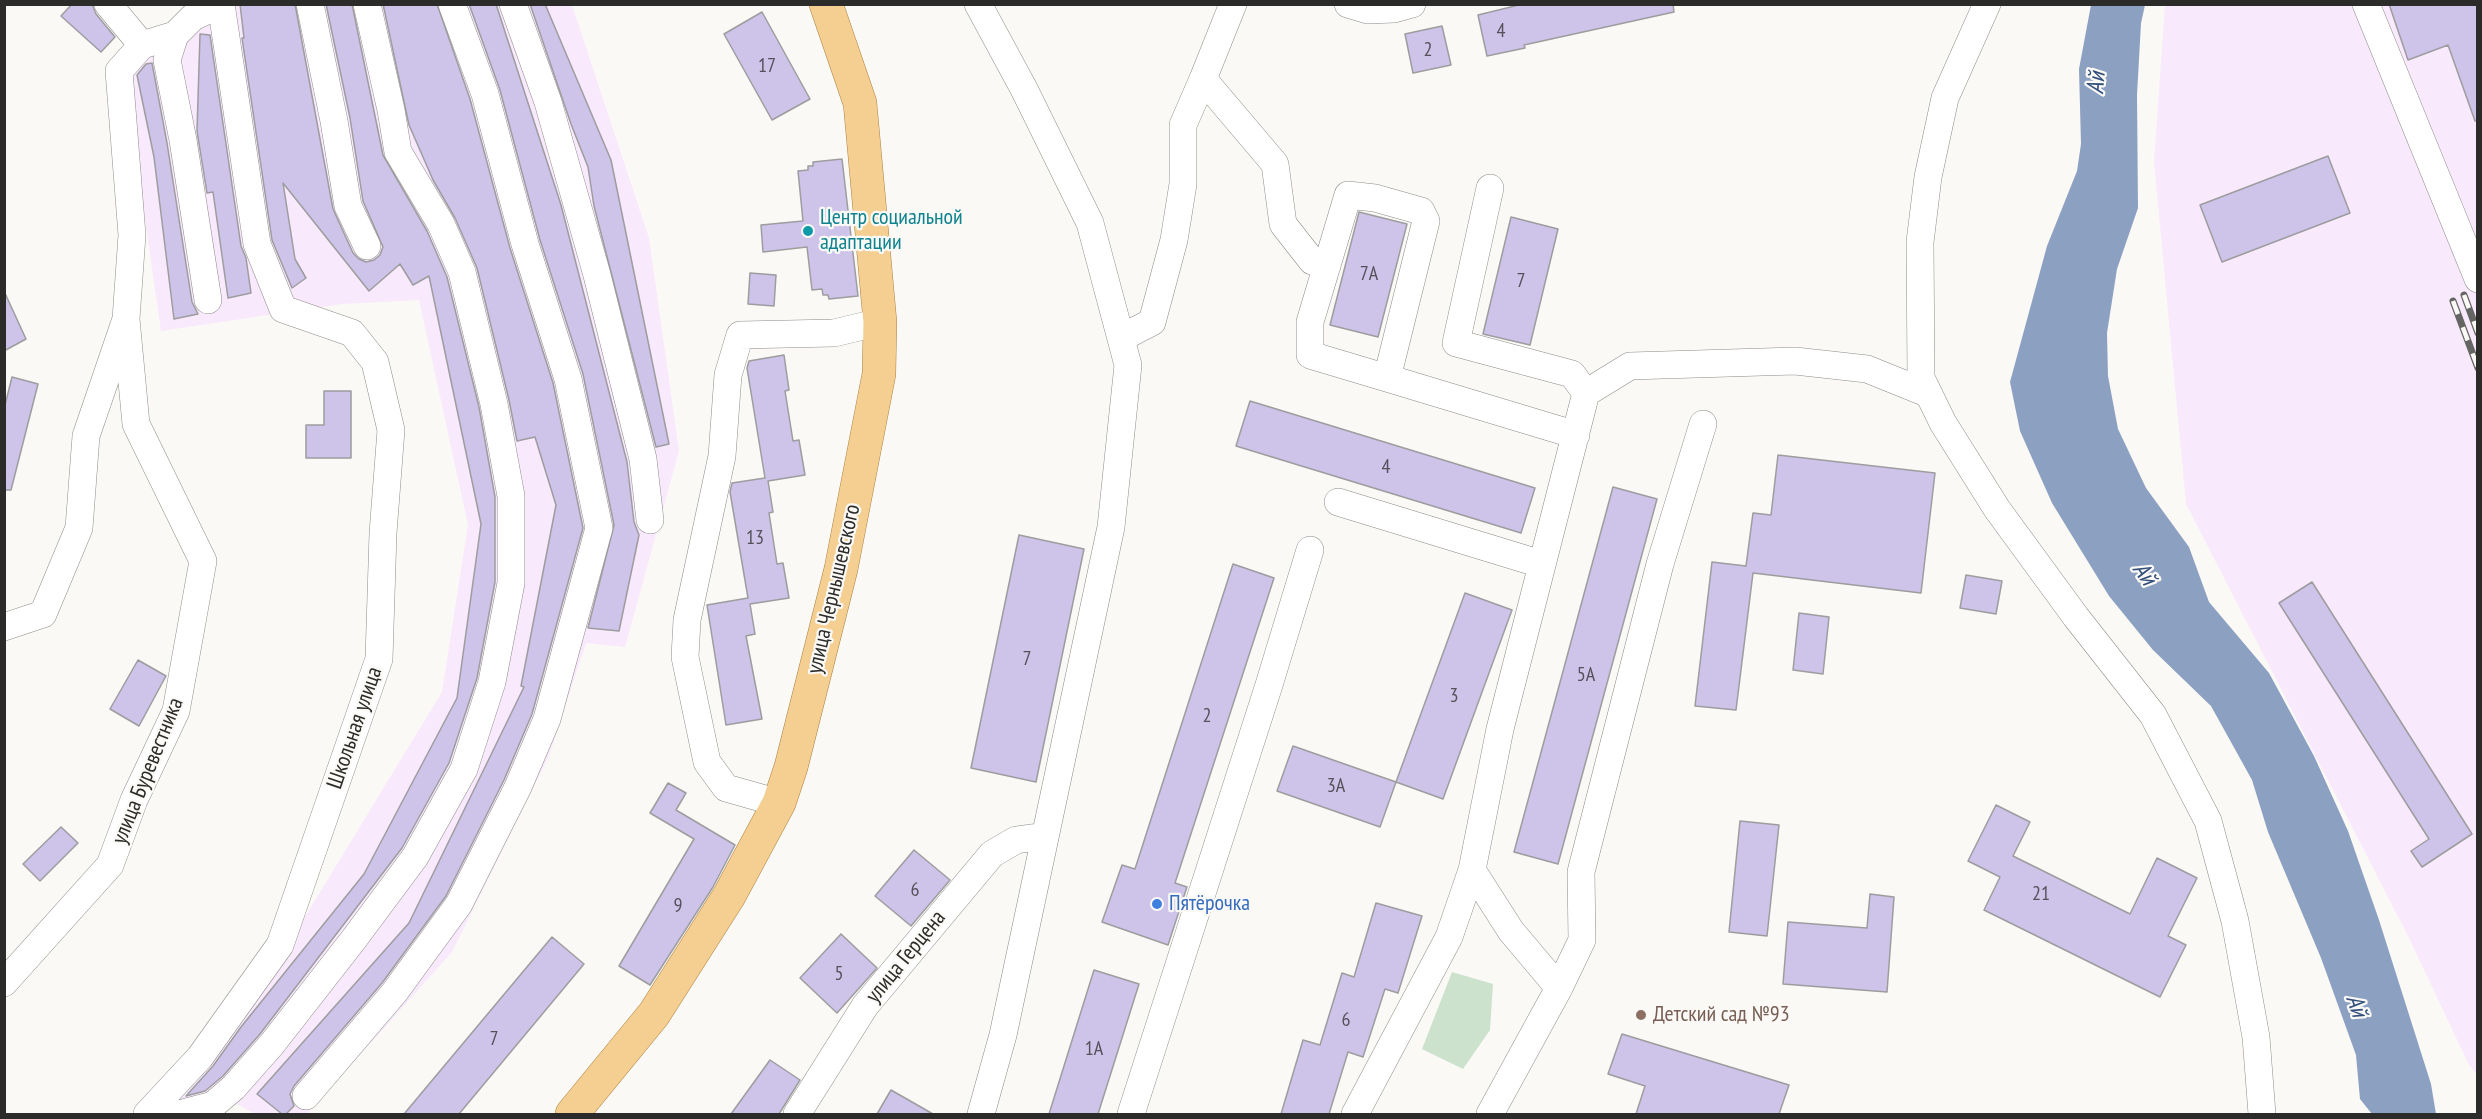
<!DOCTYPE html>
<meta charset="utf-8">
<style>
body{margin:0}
#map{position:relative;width:2482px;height:1119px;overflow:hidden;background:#faf9f6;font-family:"PT Sans Narrow",sans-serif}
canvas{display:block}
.frame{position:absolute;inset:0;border:6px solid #2b2b2a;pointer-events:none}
</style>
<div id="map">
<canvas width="2482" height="1119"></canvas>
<div class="frame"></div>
</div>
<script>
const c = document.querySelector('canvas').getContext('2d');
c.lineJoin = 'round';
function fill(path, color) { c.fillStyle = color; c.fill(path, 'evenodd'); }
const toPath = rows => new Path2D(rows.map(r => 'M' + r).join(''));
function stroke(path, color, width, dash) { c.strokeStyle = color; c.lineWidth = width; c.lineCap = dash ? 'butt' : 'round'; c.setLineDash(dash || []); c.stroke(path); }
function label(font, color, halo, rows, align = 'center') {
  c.font = font + ' "PT Sans Narrow",sans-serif'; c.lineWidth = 4.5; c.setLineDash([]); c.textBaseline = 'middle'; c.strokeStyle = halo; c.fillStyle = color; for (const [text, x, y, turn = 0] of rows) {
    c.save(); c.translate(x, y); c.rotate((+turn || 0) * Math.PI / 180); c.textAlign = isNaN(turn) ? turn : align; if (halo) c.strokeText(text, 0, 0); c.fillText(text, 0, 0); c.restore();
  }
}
const industrial = toPath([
 [2165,4,2477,5,2477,1075,2469,1065,2409,938,2186,504,2154,162],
 [215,5,572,5,649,238,679,451,625,647,586,643,549,756,452,952,307,1114,255,1114,237,1104,211,1114,151,1100,303,920,442,692,468,525,419,300,342,304,161,331,122,60]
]);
const green = toPath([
 [1452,972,1493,984,1490,1030,1463,1069,1422,1049]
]);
const water = toPath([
 [2091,5,2145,5,2141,23,2137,95,2138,208,2117,269,2107,333,2108,376,2118,429,2146,488,2189,547,2209,602,2269,673,2314,756,2348,831,2379,920,2431,1084,2436,1114,2372,1114,2360,1099,2356,1055,2321,958,2268,832,2252,780,2211,706,2153,650,2109,596,2052,503,2020,431,2010,382,2047,246,2077,171,2081,144,2079,69]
]);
const building = toPath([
 [72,4,92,4,96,14,115,37,101,52,61,16,72,4],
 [240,4,295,4,333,209,353,253,359,259,366,262,374,260,380,255,383,247,363,201,350,118,326,4,352,4,383,155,427,231,447,277,479,407,495,497,495,582,477,678,449,763,402,848,260,1034,223,1076,205,1091,186,1096,213,1066,241,1027,364,874,457,698,481,524,429,276,413,285,400,264,369,291,283,183,295,259,306,278,292,288,272,240,242,38,244,38,240,4],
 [383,4,437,4,470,99,510,248,553,383,583,528,532,714,504,780,446,896,382,983,294,1086,290,1094,294,1106,286,1114,282,1114,257,1094,409,923,524,687,521,686,556,505,535,437,517,441,509,400,477,268,455,218,433,180,409,125,383,4],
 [469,4,496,4,561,205,627,462,634,522,639,535,619,631,588,628,614,525,583,374,540,240,500,90,469,4],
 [530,4,545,4,611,160,669,444,656,447,594,206,588,167,571,124,530,4],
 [1523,4,1673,4,1674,12,1524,45,1525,48,1487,56,1478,15,1523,4],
 [2389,4,2478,4,2478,120,2475,121,2448,45,2408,60,2389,4],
 [762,12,810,99,772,120,724,34,762,12],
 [1442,26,1451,65,1413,73,1405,34,1442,26],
 [200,34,210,35,241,246,246,258,251,293,228,298,213,192,207,193,197,131,200,34],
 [152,63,167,143,192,302,198,314,174,319,154,157,137,75,146,64,152,63],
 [2328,156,2350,213,2222,262,2200,205,2328,156],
 [842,159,858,296,829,299,828,295,823,295,822,289,812,290,807,247,763,252,761,225,803,221,798,171,808,170,808,166,813,166,813,162,842,159],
 [1359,212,1407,224,1378,337,1330,325,1359,212],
 [1511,217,1558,229,1530,345,1483,334,1511,217],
 [750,273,776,275,774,306,748,304,750,273],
 [4,291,26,339,4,351,4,291],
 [784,355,789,390,785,391,793,441,799,440,805,475,768,481,773,512,769,513,777,564,783,563,789,598,750,604,755,634,746,636,762,719,726,725,707,605,748,598,730,492,732,483,765,478,747,368,749,361,784,355],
 [12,377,38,384,11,490,4,490,4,409,12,377],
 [324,391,351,391,351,458,306,458,306,425,324,425,324,391],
 [1250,401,1535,488,1521,533,1236,446,1250,401],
 [1778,455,1935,473,1921,593,1753,573,1736,710,1695,706,1712,562,1746,566,1753,513,1771,515,1778,455],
 [1613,487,1657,499,1558,864,1514,852,1613,487],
 [1019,535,1084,549,1036,782,971,768,1019,535],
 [1233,564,1274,578,1175,883,1187,887,1168,945,1102,922,1122,865,1135,869,1233,564],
 [1966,575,2002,581,1996,614,1960,608,1966,575],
 [2312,582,2472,834,2422,867,2411,851,2429,839,2279,603,2312,582],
 [1465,593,1512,610,1443,799,1396,782,1465,593],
 [1799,613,1829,617,1823,674,1793,670,1799,613],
 [138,660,166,676,139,726,110,709,138,660],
 [1293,746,1396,782,1380,827,1277,791,1293,746],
 [668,783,686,793,676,810,735,845,713,887,650,985,619,966,694,839,650,813,668,783],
 [1996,805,2030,822,2013,856,2130,914,2157,858,2197,878,2168,936,2186,945,2160,997,1984,910,2000,877,1968,861,1996,805],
 [1740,821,1779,825,1767,936,1729,932,1740,821],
 [61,827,78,843,40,881,23,864,61,827],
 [914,850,950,880,911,926,875,896,914,850],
 [1870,894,1894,897,1887,992,1783,984,1788,922,1867,928,1870,894],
 [1376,903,1422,916,1398,993,1385,989,1363,1057,1348,1052,1329,1114,1281,1114,1303,1040,1320,1045,1342,973,1354,977,1376,903],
 [841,934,877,968,837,1013,800,978,841,934],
 [552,937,584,964,459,1114,404,1114,552,937],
 [1094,970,1139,984,1098,1114,1049,1114,1094,970],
 [1622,1034,1789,1085,1779,1114,1636,1114,1645,1086,1608,1074,1622,1034],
 [770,1060,800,1080,779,1114,731,1114,770,1060],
 [891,1090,933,1114,877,1114,891,1090]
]);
const minor = toPath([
 [108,4,142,45],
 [310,4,334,121,348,206,367,246],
 [513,4,548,102,597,275,643,459,650,520],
 [978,4,1024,89,1090,223,1128,365,1111,527,1003,1035,981,1114],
 [1233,4,1203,79,1275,164,1283,224,1312,261,1327,266],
 [1348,4,1368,10,1394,9,1412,4],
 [1987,4,1945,98,1928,177,1920,242,1921,378,1943,423,1997,509,2076,617,2153,715,2208,821,2235,921,2256,1037,2262,1114],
 [2366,4,2478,279],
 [1490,188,1456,343,1572,374,1586,393],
 [208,300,183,140,167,60,175,35,193,17,221,4],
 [1121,338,1152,322,1174,240,1183,184,1183,125,1203,79],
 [1387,378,1310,355,1310,322,1348,195,1375,198,1421,211,1426,221,1387,378,1576,435],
 [1338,502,1541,564],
 [4,627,43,614,79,528,86,436,126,319,132,235,119,71,142,45,175,35],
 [779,803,726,788,707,762,685,657,687,620,722,456,728,375,740,335,834,333,880,322],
 [1472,870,1511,931,1559,988,1490,1114],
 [4,983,110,865,134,800,176,711,203,561,136,424,126,319],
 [1559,988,1582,940,1581,872,1660,564,1703,424],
 [306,1096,394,993,459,904,518,787,547,719,599,528,568,379,525,244,485,94,452,4],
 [147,1114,200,1057,280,945,379,659,383,533,391,430,375,362,352,333,283,309,257,244,221,4],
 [179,1114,213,1105,234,1087,272,1044,354,939,415,857,464,769,492,682,511,583,511,496,494,404,462,272,441,224,398,152,391,110,367,4],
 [797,1114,865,1006,992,854,1016,840,1045,836],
 [1131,1114,1269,685,1310,550],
 [1355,1114,1449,937,1472,870,1500,729,1586,393,1630,366,1795,361,1867,369,1929,394]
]);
const major = toPath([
 [572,1114,654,1014,729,896,779,803,791,767,841,569,879,374,880,322,860,103,826,4]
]);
const rail = toPath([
 [2464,295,2478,333],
 [2453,301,2478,368]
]);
const markers = [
 [808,231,6,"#0f9aa8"],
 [1157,904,6,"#3f7fe0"],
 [1641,1015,6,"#8d6e63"]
];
const numberNames = [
 ["4",1501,31],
 ["2",1428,50],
 ["17",767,66],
 ["7А",1369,274],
 ["7",1521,281],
 ["4",1386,467],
 ["13",755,538],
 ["7",1027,659],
 ["5А",1586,675],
 ["3",1454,696],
 ["2",1207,716],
 ["3А",1336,786],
 ["6",915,890],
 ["21",2041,894],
 ["9",678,906],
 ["5",839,974],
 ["6",1346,1020],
 ["7",494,1039],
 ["1А",1094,1049]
];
const cultureNames = [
 ["Центр социальной",820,218],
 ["адаптации",820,243]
];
const streetNames = [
 ["улица Чернышевского",834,589,-77],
 ["Школьная улица",355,728,-71],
 ["улица Буревестника",148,771,-68],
 ["улица Герцена",906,957,-51]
];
const shopNames = [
 ["Пятёрочка",1169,904]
];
const educationNames = [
 ["Детский сад №93",1653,1015]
];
const waterNames = [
 ["Ай",2097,83,-86],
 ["Ай",2144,574,55],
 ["Ай",2356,1006,71]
];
fill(industrial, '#f9e9fc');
fill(green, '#cde2cd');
fill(water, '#8ca0c1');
fill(building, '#cec4e9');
stroke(building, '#9d9c9f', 1.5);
stroke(minor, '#8d8c89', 28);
stroke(major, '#aa813f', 34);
stroke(minor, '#fff', 27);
stroke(major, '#f5cf92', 33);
stroke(rail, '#656563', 7);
stroke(rail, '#faf9f6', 4.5, [14]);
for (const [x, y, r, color] of markers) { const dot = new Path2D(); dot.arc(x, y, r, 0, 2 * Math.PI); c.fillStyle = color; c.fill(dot); stroke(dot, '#faf9f6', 2); }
label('20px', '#54515a', null, numberNames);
label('22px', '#0d838f', '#faf9f6', cultureNames, 'left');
label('22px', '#2b2b2a', '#faf9f6', streetNames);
label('22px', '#366cbe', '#faf9f6', shopNames, 'left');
label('22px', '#785e54', '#faf9f6', educationNames, 'left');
label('italic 24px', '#324e7b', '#faf9f6', waterNames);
</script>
